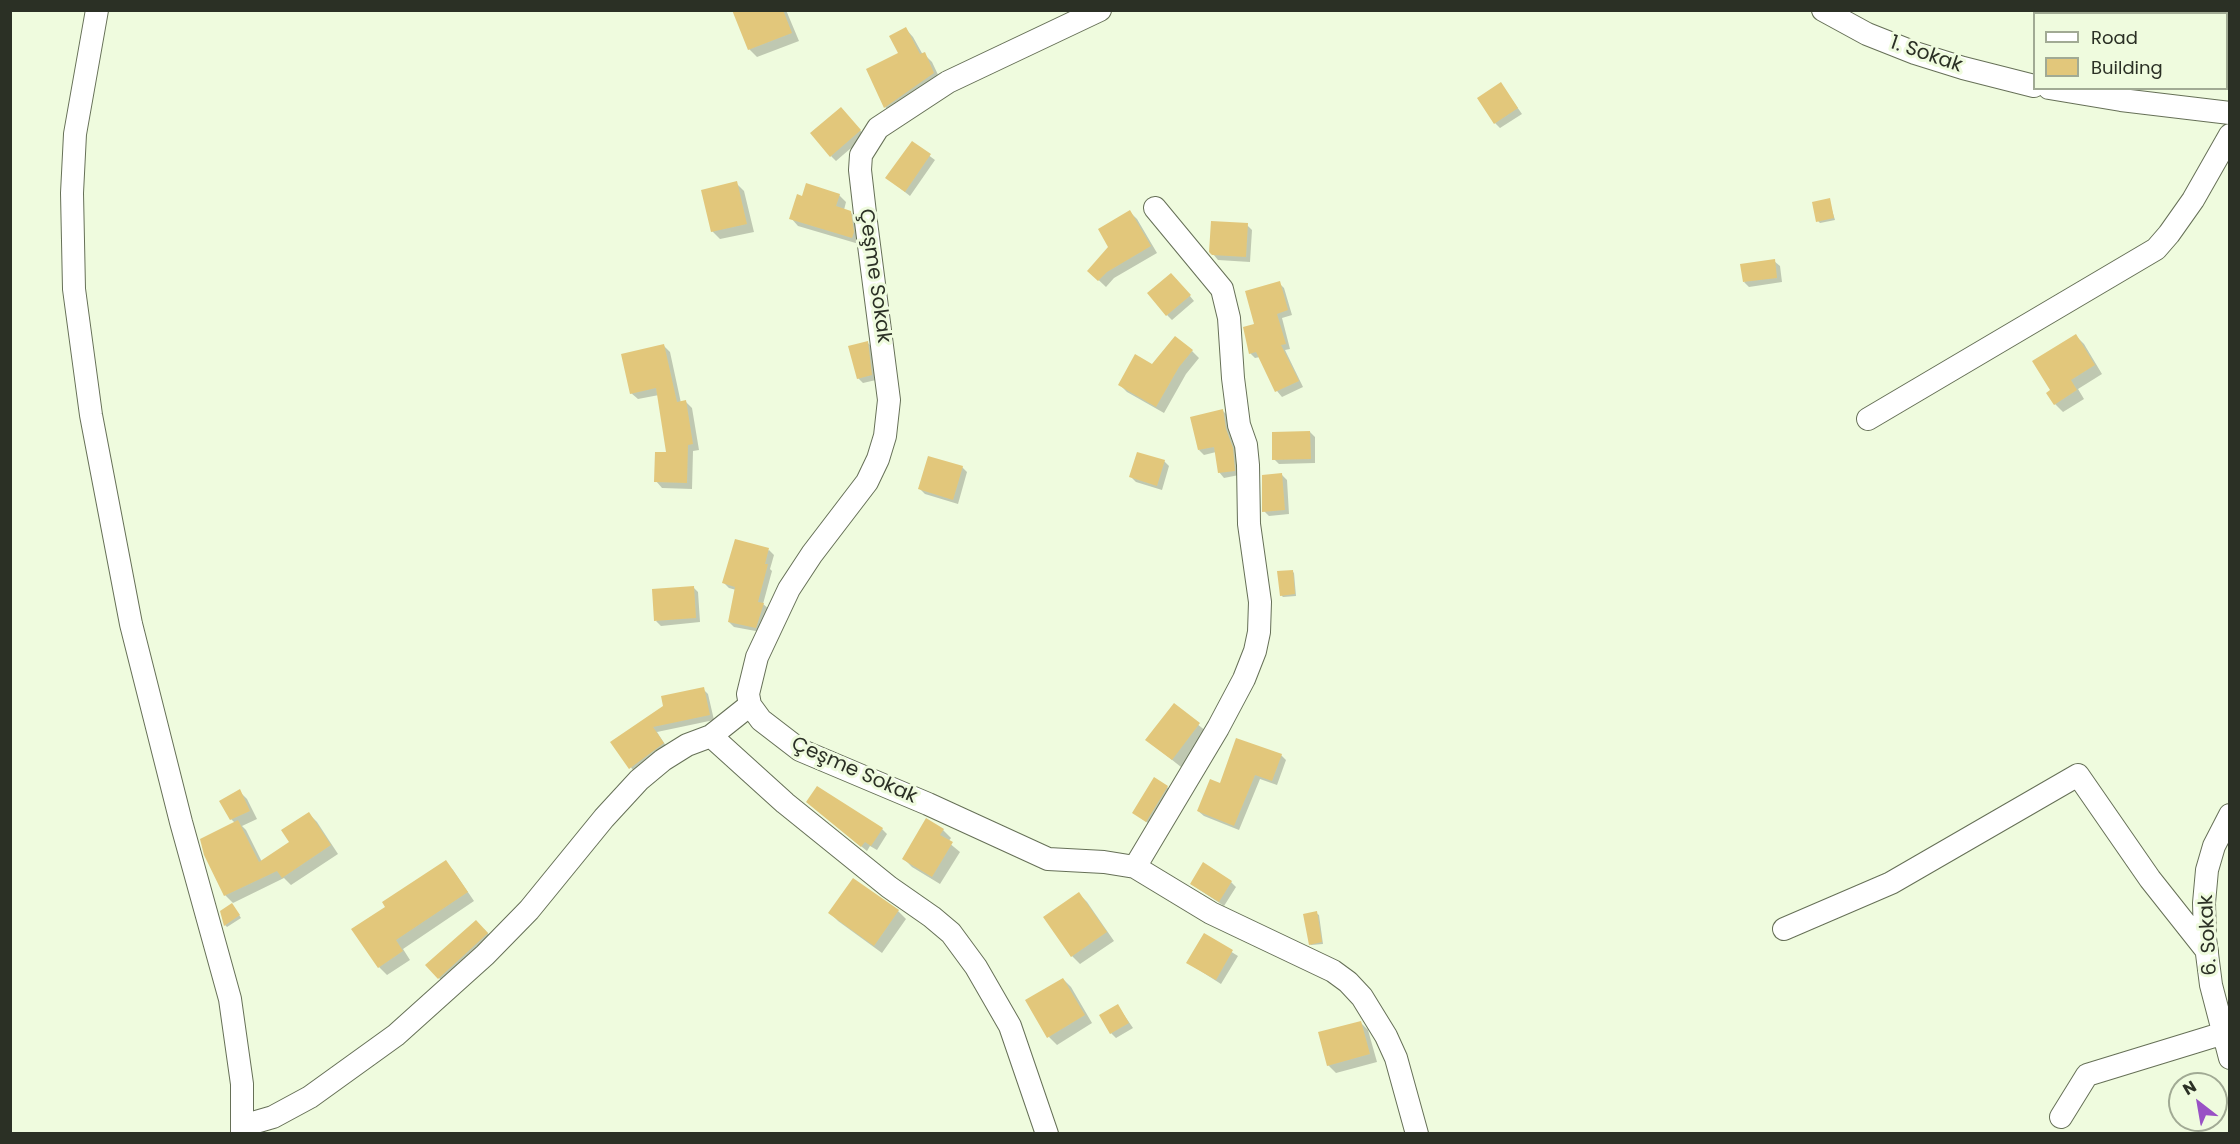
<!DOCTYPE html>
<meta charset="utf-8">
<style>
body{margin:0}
#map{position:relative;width:2240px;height:1144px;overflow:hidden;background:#effbde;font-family:Poppins,sans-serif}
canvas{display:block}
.frame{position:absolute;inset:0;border:12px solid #2b3025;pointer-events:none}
.legend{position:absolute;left:2033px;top:12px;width:195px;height:78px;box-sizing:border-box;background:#effbde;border:2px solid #a1aa94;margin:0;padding:8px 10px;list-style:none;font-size:18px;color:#2b3025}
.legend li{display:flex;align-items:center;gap:12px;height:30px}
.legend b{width:30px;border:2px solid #a1aa94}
.north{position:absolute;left:2168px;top:1072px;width:60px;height:60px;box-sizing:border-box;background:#effbde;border:2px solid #a1aa94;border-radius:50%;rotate:329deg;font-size:16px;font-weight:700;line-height:24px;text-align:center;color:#2b3025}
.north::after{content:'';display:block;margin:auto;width:21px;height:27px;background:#9951c5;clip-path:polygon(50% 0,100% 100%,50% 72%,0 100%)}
</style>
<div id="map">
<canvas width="2240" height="1144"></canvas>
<div class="frame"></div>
<ul class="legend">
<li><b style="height:8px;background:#fff"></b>Road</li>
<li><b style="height:16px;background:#e2c77b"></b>Building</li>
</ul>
<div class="north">N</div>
</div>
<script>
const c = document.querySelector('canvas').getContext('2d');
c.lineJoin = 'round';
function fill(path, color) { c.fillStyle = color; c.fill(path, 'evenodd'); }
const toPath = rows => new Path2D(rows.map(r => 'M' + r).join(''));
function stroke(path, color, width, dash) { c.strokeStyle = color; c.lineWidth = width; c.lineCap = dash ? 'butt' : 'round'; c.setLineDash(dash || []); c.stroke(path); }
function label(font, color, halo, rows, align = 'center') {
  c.font = font + ' Poppins,sans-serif'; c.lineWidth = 6; c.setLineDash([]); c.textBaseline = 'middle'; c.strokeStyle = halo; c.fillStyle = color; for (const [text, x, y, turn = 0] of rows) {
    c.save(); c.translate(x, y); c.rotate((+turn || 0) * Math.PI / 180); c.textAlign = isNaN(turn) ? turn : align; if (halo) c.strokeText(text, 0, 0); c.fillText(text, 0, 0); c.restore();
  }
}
const shadow = toPath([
 [742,10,786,10,799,41,757,57,749,49,735,14],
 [906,29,913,37,923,55,924,54,932,62,941,81,893,114,885,107],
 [1501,84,1522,114,1500,128,1495,123],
 [846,114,865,136,836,161,831,156],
 [912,143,935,160,910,196,887,178],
 [736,183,744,191,754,232,720,239,712,231],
 [839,195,846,202,844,210,850,212,858,220,859,244,798,226,791,218],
 [1829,200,1835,220,1820,223,1818,221],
 [1130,212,1137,219,1157,253,1114,278,1106,287,1089,271,1110,248],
 [1247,225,1252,230,1250,262,1218,260,1213,254],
 [1774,261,1780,266,1782,282,1749,287,1744,282],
 [1176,279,1194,301,1172,320,1167,315],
 [1279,283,1284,288,1292,315,1282,318,1290,349,1285,350,1303,387,1282,397,1277,391,1260,357,1255,358,1250,353,1256,325],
 [2076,336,2084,344,2102,374,2078,389,2084,399,2063,412,2055,404,2053,391],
 [867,342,872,347,876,380,863,383,858,378],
 [664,346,670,352,681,403,686,402,692,408,699,450,693,451,692,489,662,488,656,481,668,454,659,395,638,399,631,393],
 [1192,351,1199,358,1186,374,1164,413,1127,392,1120,385,1153,366],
 [1223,411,1228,416,1231,436,1237,454,1239,475,1224,478,1219,472,1216,452,1204,455,1199,450],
 [1310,432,1315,437,1315,463,1279,464,1274,459],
 [1164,461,1169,466,1162,490,1136,482,1131,477],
 [962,467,967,472,958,504,925,494,920,489],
 [1282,475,1287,480,1289,514,1269,516,1264,511],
 [769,550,774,555,770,569,772,571,763,604,769,609,761,632,734,627,729,622,736,590,729,588,724,583],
 [1292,571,1294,573,1296,596,1283,597,1281,595],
 [693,587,698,592,700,622,661,626,656,621],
 [703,689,708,694,714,720,657,732,668,749,635,773,613,742],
 [1174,705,1207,732,1181,767,1147,740],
 [1281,755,1286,760,1277,785,1260,779,1239,830,1204,816,1198,811,1221,785],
 [1167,787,1172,792,1152,826,1134,813],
 [239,791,247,799,257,819,242,826,246,830,262,862,291,843,309,814,317,822,338,854,291,885,284,878,233,903,225,895,206,855,235,823,231,819],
 [813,807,882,829,887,834,877,850,870,846,867,851],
 [943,830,951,838,948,842,960,852,940,884,912,867,904,859],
 [445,862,453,870,474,901,403,949,410,960,387,975,379,967,387,907],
 [1231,882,1236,887,1224,906,1191,884],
 [1079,894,1087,902,1114,941,1080,964,1072,956,1045,917],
 [234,907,241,918,227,927,225,925],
 [898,911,906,919,882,953,838,921,830,913],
 [1316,913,1319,915,1323,944,1311,945,1309,943],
 [484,929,495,941,447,986,427,966],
 [1204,935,1238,956,1221,984,1188,963],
 [1063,979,1071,987,1092,1023,1057,1045,1049,1037],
 [1118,1006,1133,1028,1116,1038,1111,1033],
 [1360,1022,1368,1030,1377,1062,1336,1073,1328,1065]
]);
const building = toPath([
 [732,10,783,10,792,33,748,50],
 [906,27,920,54,925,52,934,73,884,108,866,69,898,53,889,36],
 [1501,82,1518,108,1494,124,1477,98],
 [841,107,861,130,830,157,810,133],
 [912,141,931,154,905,192,885,178],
 [737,181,747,224,711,232,701,190],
 [806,183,840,194,836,206,851,211,854,232,852,238,789,219,797,194,802,196],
 [1830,198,1834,218,1816,222,1812,202],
 [1130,210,1151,246,1107,272,1098,281,1087,271,1108,247,1098,229],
 [1211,221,1248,223,1246,257,1212,255,1209,252],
 [1775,259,1777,278,1743,282,1740,264],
 [1171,273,1191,295,1166,316,1147,293],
 [1280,281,1288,310,1277,314,1286,344,1281,345,1299,381,1275,392,1256,352,1249,354,1243,327,1254,324,1245,291],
 [2076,334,2095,365,2071,380,2077,390,2054,405,2046,393,2050,390,2032,361],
 [1175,336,1193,350,1179,367,1156,407,1118,385,1135,354,1152,364],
 [868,341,872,375,857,379,848,346],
 [664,344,677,402,686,400,693,444,688,445,687,483,654,482,655,452,666,452,656,388,630,394,621,354],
 [1223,409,1226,429,1233,448,1235,471,1218,473,1214,447,1198,450,1190,417],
 [1310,431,1311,459,1272,460,1272,432],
 [1137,452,1165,460,1157,486,1129,477],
 [928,456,963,466,953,500,918,489],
 [1282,473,1285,510,1262,512,1262,475],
 [735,539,769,548,765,564,768,564,758,602,764,603,756,628,728,622,735,587,722,583],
 [1293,570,1295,594,1280,596,1277,571],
 [694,586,696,618,654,621,652,589],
 [704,687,710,715,653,727,664,743,629,769,610,742,663,706,661,696],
 [1174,703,1200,723,1172,760,1145,740],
 [1236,738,1282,754,1272,781,1255,775,1234,826,1197,811,1210,779,1220,783],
 [1154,777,1168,786,1146,822,1132,813],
 [817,786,883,828,871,846,865,842,861,847,806,802],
 [240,789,250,811,230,820,219,801],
 [309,812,331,845,282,878,277,871,224,896,204,855,200,839,238,820,259,862,289,842,281,830],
 [926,818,944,829,940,835,953,842,932,877,902,859],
 [446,860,468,892,396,940,403,951,378,968,351,929,385,907,382,902],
 [1203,862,1232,881,1219,902,1190,884],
 [853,878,899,910,874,946,828,913],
 [1079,892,1107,932,1071,957,1043,917],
 [232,903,240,915,224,926,220,911],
 [1317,911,1322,942,1309,945,1303,914],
 [476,920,488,933,438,979,425,965],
 [1204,933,1233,950,1216,980,1186,963],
 [1063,978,1085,1015,1047,1038,1025,1000],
 [1118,1004,1129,1023,1110,1034,1099,1015],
 [1361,1021,1370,1054,1327,1066,1318,1032]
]);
const minor = toPath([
 [97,10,75,134,72,193,74,289,91,415,131,624,181,822,230,999,242,1084,242,1134],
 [1100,10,948,82,878,128,861,155,860,170,866,222,889,400,885,436,878,459,867,482,812,554,789,589,757,657,748,694,750,705,761,720,800,750,928,804,1048,859,1104,862,1135,867,1211,913,1333,971,1348,982,1362,997,1386,1036,1396,1058,1417,1134],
 [1823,10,1867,34,1915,53,1963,68,2034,86],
 [2049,88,2121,100,2230,113],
 [1868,419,2156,249,2169,234,2193,200,2230,135],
 [711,736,785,803,889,887,932,917,951,933,976,967,1010,1026,1047,1134],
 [2230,815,2214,846,2207,870,2204,903,2205,938,2211,985,2230,1058],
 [1135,867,1218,728,1244,679,1255,651,1259,632,1260,602,1249,524,1248,465,1246,445,1239,425,1233,378,1229,318,1222,289,1155,208],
 [1784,929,1891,883,2078,775,2150,879,2207,951],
 [2061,1117,2087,1075,2224,1033],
 [242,1126,273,1117,310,1097,396,1035,485,955,529,910,604,818,639,780,663,760,687,745,711,736,750,705]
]);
const streetNames = [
 ["1. Sokak",1926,55,19],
 ["Çeşme Sokak",874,276,82],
 ["Çeşme Sokak",854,771,24],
 ["6. Sokak",2209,935,-93]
];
fill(shadow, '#0003');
fill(building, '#e2c77b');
stroke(minor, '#667057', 24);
stroke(minor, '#fff', 22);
label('20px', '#2b3025', '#effbde', streetNames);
</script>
